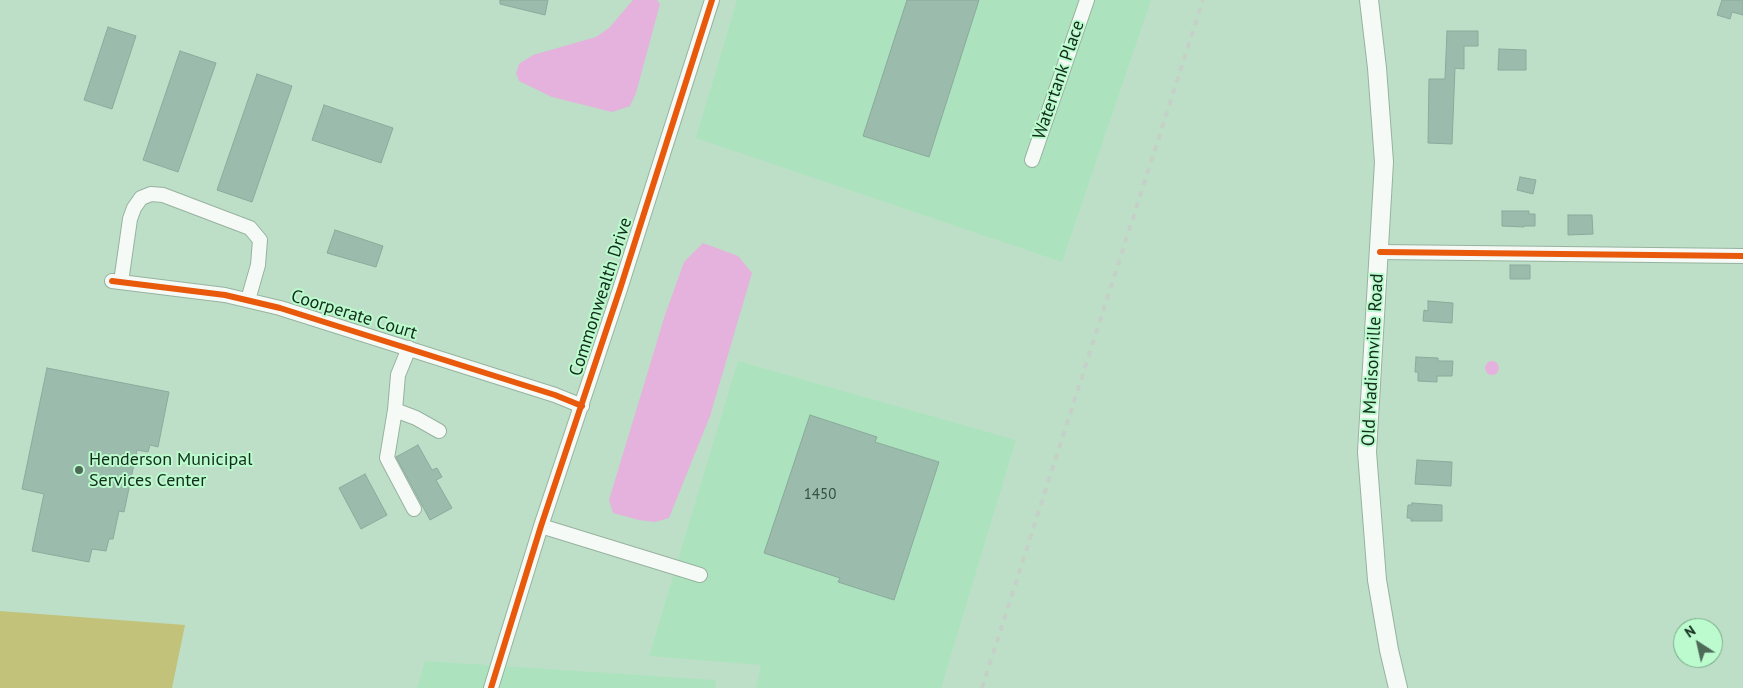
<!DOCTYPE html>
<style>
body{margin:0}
#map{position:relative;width:1743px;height:688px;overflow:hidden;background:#bddfc7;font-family:"PT Sans",sans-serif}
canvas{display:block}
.north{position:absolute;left:1673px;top:618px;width:50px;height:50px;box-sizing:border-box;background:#bbfbce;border:1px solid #77a886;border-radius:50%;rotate:325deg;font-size:14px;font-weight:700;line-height:20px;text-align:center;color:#122c1b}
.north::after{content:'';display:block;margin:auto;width:18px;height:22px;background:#4e6b57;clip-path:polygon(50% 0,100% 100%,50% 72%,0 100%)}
</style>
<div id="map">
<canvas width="1743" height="688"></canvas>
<div class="north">N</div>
</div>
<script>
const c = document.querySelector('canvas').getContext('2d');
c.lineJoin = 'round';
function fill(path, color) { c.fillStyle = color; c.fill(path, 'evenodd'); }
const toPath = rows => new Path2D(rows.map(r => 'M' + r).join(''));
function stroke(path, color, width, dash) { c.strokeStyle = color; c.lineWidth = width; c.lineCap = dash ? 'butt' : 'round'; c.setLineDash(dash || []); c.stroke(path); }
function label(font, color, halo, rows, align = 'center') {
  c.font = font + ' "PT Sans",sans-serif'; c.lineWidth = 4; c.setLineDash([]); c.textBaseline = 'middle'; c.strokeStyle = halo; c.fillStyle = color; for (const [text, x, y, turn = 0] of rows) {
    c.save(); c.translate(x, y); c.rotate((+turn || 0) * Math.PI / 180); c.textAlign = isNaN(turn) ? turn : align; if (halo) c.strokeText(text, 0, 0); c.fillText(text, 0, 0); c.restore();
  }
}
const built = toPath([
 [737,0,1151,0,1062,262,696,138],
 [738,361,1016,440,941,688,756,688,761,665,649,656],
 [425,661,715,680,716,688,417,688]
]);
const green = toPath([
 [0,611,185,625,172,688,0,688]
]);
const water = toPath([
 [633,0,657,0,660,4,636,93,630,106,612,112,552,97,519,81,516,73,519,64,533,55,596,37,609,28],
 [703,243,738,256,752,273,710,416,669,518,655,522,639,520,613,513,609,500,665,315,684,262],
 '1485 368a7 7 0 1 1 14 0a7 7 0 1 1-14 0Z'
]);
const building = toPath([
 [500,0,548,0,545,15,500,4,500,0],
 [907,0,979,0,929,157,863,136,907,0],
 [1722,0,1743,0,1743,15,1732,12,1730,19,1717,15,1722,0],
 [108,27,136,36,112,109,84,100,108,27],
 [1447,31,1478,31,1478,46,1464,46,1464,69,1455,68,1452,144,1428,143,1429,79,1445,79,1447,31],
 [1499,49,1526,50,1526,70,1498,70,1499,49],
 [180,51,216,63,178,172,143,160,180,51],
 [257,74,292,86,252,202,217,190,257,74],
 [324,105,393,128,381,163,312,140,324,105],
 [1520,177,1536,180,1533,194,1517,190,1520,177],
 [1502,211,1529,211,1529,214,1535,214,1535,226,1524,226,1524,227,1502,226,1502,211],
 [1568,215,1592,215,1593,234,1568,235,1568,215],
 [335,230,383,246,376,267,327,253,335,230],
 [1510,265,1530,265,1530,279,1510,279,1510,265],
 [1428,301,1453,303,1452,323,1423,321,1424,310,1428,311,1428,301],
 [1416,357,1438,358,1438,361,1453,361,1452,376,1437,376,1437,382,1418,381,1418,372,1415,372,1416,357],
 [47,368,169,392,158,447,150,445,148,452,137,450,124,512,119,511,113,539,109,539,106,551,92,549,89,562,32,551,44,494,22,489,47,368],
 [810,415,877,437,875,442,939,462,894,600,838,582,840,578,764,553,810,415],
 [418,445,432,470,437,468,442,477,436,480,452,508,430,520,396,457,418,445],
 [1417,460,1452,462,1451,486,1415,484,1417,460],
 [365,474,387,515,361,529,339,488,365,474],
 [1412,503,1442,505,1442,521,1411,521,1411,518,1407,518,1408,505,1412,505,1412,503]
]);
const minor = toPath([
 [1032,160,1087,0],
 [1380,252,1743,256],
 [112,281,225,295,280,308,555,395,582,406],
 [121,282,130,219,134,208,141,198,151,194,163,195,250,228,260,240,258,265,248,300],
 [409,348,398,375,395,410,416,418,439,431],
 [395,410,387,458,414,509],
 [541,526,700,575],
 [491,688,541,526,620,289,712,0]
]);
const major = toPath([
 [1369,0,1377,68,1384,162,1367,452,1377,580,1389,650,1398,688]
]);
const rail = toPath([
 [982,688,1203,0]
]);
const cycleway = toPath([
 [1380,252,1743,256],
 [112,281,225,295,280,308,555,395,582,406],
 [491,688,541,526,620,289,712,0]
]);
const markers = [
 [79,470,5,"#4e6b57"]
];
const numberNames = [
 ["1450",820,495]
];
const streetNames = [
 ["Watertank Place",1059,80,-71],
 ["Commonwealth Drive",601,297,-72],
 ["Coorperate Court",354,315,17],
 ["Old Madisonville Road",1373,360,-87]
];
const poiNames = [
 ["Henderson Municipal",89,460],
 ["Services Center",89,481]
];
fill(built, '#ace3be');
fill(green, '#c2c27a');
fill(water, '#e4b2dc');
fill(building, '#9bbbac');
stroke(building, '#8baa9c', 1);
stroke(minor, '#97b29f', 16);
stroke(major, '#97b29f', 20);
stroke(minor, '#f5faf7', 14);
stroke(major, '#f5faf7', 18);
stroke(rail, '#c5d0c8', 4, [6, 6]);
stroke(cycleway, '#e8590c', 6);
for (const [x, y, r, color] of markers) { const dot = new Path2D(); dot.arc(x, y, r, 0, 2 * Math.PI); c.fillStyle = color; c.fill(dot); stroke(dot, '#bbfbce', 2); }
label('15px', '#34503f', null, numberNames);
label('18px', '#122c1b', '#bbfbce', streetNames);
label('18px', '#122c1b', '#bbfbce', poiNames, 'left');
</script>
